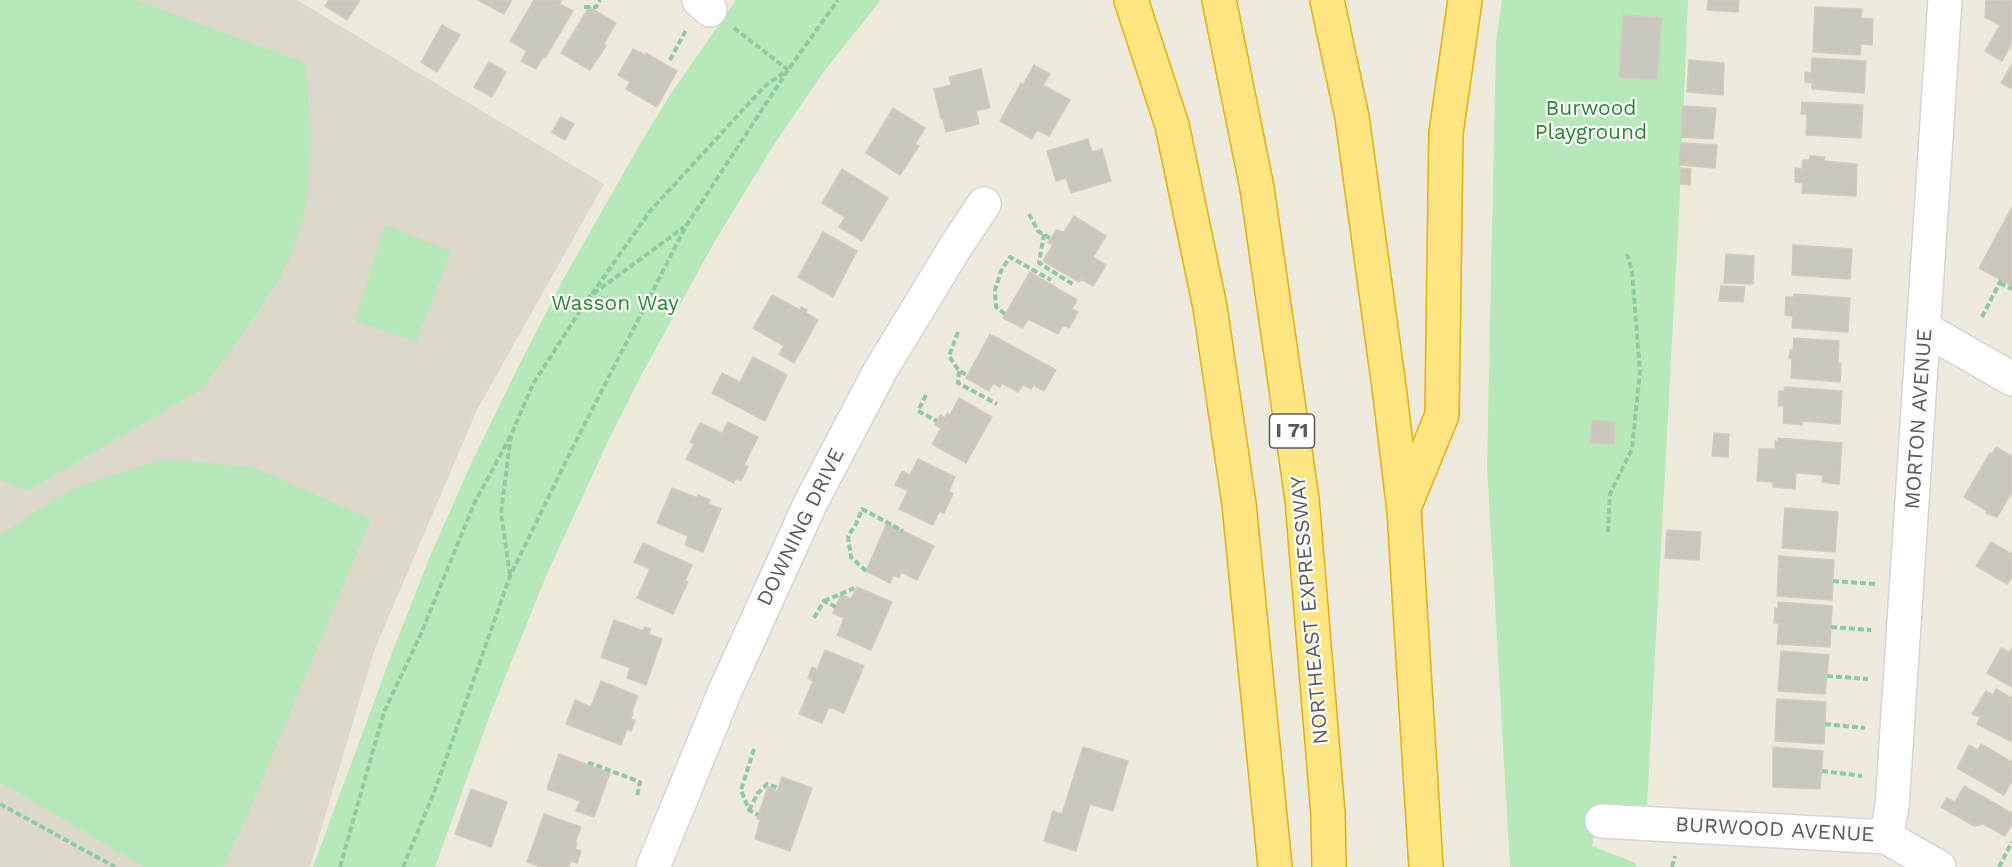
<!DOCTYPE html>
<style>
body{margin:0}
canvas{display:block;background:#edeadd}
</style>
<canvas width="2012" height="867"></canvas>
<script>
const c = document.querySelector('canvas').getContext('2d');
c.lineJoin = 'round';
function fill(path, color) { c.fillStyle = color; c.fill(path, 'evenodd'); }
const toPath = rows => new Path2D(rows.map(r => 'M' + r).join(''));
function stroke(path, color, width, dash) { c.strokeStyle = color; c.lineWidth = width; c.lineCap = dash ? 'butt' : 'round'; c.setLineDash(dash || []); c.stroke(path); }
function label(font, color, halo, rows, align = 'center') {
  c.font = font + ' "Work Sans",sans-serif'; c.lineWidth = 4.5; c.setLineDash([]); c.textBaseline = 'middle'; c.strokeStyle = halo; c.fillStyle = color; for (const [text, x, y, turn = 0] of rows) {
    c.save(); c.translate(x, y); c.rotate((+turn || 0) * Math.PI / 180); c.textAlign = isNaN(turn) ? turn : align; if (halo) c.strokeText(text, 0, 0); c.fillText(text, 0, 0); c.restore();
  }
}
const education = toPath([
 [0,0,297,0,604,184,477,410,374,651,310,867,0,867]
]);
const green = toPath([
 [0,0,136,0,305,63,311,138,306,206,293,251,277,283,248,327,202,389,28,491,0,480],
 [736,0,881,0,825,70,773,146,715,241,643,372,609,439,547,574,491,712,435,867,313,867,395,645,431,554,471,464,517,369,565,276,640,144,672,92],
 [1502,0,1688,0,1679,213,1646,823,1598,814,1592,846,1636,863,1636,867,1510,867,1487,466,1496,43],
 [385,225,451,251,416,342,355,321],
 [164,459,253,467,371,519,242,828,223,867,144,867,0,782,0,535,73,488]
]);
const building = toPath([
 [329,0,360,0,347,20,325,6,329,0],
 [478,0,512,0,504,14,478,0],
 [534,0,562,0,560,4,573,11,545,58,543,57,536,69,521,61,527,51,510,41,534,0],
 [1708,0,1739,0,1738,12,1707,10,1708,0],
 [1986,0,2012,1,2012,43,2002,61,1985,51,2000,25,1985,17,1986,0],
 [589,7,616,23,604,44,606,46,590,70,561,53,589,7],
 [1815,7,1862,9,1861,18,1873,19,1872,45,1861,44,1860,55,1813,52,1815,7],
 [1623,15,1662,18,1657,80,1619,77,1623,15],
 [442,25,460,35,437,72,421,62,442,25],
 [633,49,645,55,646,53,677,71,657,107,626,89,630,82,618,75,633,49],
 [1812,58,1866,61,1864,93,1812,89,1812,83,1805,82,1805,72,1811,73,1812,58],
 [1689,60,1724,63,1723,95,1687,92,1689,60],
 [489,62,506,72,492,97,474,87,489,62],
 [2012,64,2012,89,2001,83,2012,64],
 [1034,65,1050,74,1043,85,1070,100,1049,136,1037,130,1032,139,1000,121,1021,83,1023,85,1034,65],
 [981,69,990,108,976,111,979,124,946,132,943,119,941,119,934,89,951,85,949,77,981,69],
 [1802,102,1863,105,1861,138,1806,135,1807,114,1801,114,1802,102],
 [1682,106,1716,108,1713,139,1681,137,1682,106],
 [893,108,925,128,915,144,919,146,900,175,866,153,893,108],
 [561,117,574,124,565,140,552,132,561,117],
 [1088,139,1092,152,1102,149,1111,181,1071,193,1066,178,1056,181,1047,151,1088,139],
 [1681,143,1717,145,1715,168,1679,165,1681,143],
 [1810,156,1825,157,1824,161,1857,164,1856,196,1802,193,1803,183,1795,182,1795,168,1802,169,1803,160,1810,160,1810,156],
 [1681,168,1691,169,1690,185,1680,184,1681,168],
 [842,169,888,198,862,241,839,227,845,217,822,203,842,169],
 [2012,207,2012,286,1979,268,2012,207],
 [1074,216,1106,236,1093,257,1106,265,1093,286,1081,279,1079,282,1043,261,1053,245,1048,243,1056,230,1064,232,1074,216],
 [823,232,857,251,833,297,798,277,823,232],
 [1793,245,1852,249,1850,279,1792,275,1793,245],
 [1726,254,1754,256,1753,284,1724,283,1726,254],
 [1030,272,1077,300,1072,309,1078,312,1069,328,1063,325,1058,334,1028,319,1023,328,1003,318,1030,272],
 [1721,286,1745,287,1743,302,1719,301,1721,286],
 [1794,294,1850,298,1848,332,1792,328,1793,316,1785,315,1786,297,1794,297,1794,294],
 [772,295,800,310,801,307,807,310,806,313,818,320,794,363,779,354,784,346,753,328,772,295],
 [990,334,1056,370,1044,391,1034,385,1031,389,1023,385,1018,392,1002,383,1000,387,993,383,989,391,966,378,990,334],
 [1794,338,1839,341,1838,363,1841,363,1840,382,1791,378,1792,359,1789,358,1790,350,1793,350,1794,338],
 [753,357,787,375,765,421,712,393,722,373,740,382,753,357],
 [1785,387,1842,391,1840,424,1803,421,1802,425,1783,423,1784,406,1778,406,1779,391,1784,391,1785,387],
 [959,398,992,417,966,463,932,444,941,428,935,425,940,415,945,418,947,413,950,415,959,398],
 [1593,420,1615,422,1614,444,1590,443,1593,420],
 [728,422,758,437,744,465,748,467,741,481,736,478,734,483,686,459,694,444,690,442,700,423,722,433,728,422],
 [1714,433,1729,434,1728,457,1712,456,1714,433],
 [1778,438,1842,443,1839,484,1822,482,1823,475,1796,473,1795,489,1773,487,1773,482,1757,481,1759,449,1775,449,1775,441,1778,442,1778,438],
 [1996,447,2012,456,2012,492,1997,517,1986,513,1987,511,1964,497,1990,453,1992,454,1996,447],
 [918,459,955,477,949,491,953,494,944,513,939,512,933,525,899,509,908,491,895,485,902,471,910,475,918,459],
 [672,488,698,498,698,495,710,500,708,504,721,509,703,552,685,545,688,536,657,523,672,488],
 [1785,508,1838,512,1835,552,1782,548,1785,508],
 [887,523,934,546,917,580,901,572,899,578,893,575,890,583,866,571,887,523],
 [1667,530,1701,532,1699,560,1665,558,1667,530],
 [1991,542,2012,554,2012,577,2007,584,1976,566,1991,542],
 [643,543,692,565,685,581,688,582,673,614,637,598,650,569,634,562,643,543],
 [1779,556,1834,560,1832,600,1777,596,1779,556],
 [857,587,892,602,871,650,837,635,844,618,833,613,841,594,851,599,857,587],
 [1778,602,1832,606,1830,647,1777,644,1779,623,1774,623,1775,608,1778,609,1778,602],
 [614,620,643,631,645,627,651,629,649,634,662,639,646,685,627,678,630,668,601,657,614,620],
 [2001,648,2009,652,2012,648,2012,687,1987,673,2001,648],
 [825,650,864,666,844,713,829,707,822,723,799,714,813,681,808,678,812,667,817,670,825,650],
 [1781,651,1829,655,1825,694,1778,691,1781,651],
 [601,681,638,696,632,712,633,713,631,719,635,721,631,731,627,729,621,745,566,724,575,700,591,707,601,681],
 [1996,689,2012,698,2012,742,1977,724,1980,717,1972,714,1986,691,1993,695,1996,689],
 [1777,699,1826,702,1824,744,1775,741,1777,699],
 [1981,744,2012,762,2012,781,2004,795,1957,768,1969,745,1978,750,1981,744],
 [1083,747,1128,761,1113,811,1090,804,1076,851,1044,841,1053,811,1062,814,1083,747],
 [1773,747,1823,751,1820,789,1773,787,1773,747],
 [559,754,610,773,594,817,576,811,580,801,547,789,559,754],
 [782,777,812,788,790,851,755,839,760,820,757,819,768,787,777,791,782,777],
 [1964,786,2012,813,2012,824,2005,836,1983,824,1974,826,1941,807,1947,798,1955,802,1964,786],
 [471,789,507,802,491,847,455,834,471,789],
 [544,814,581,827,575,843,577,843,575,849,581,851,577,863,571,861,569,867,540,867,527,862,544,814]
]);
const path = toPath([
 [584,7,596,7,600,0],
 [734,28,788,70],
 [670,60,686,30],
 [1029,214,1038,231,1051,239],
 [1044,234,1039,263,1074,285],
 [2000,283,2012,289],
 [592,294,650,211,765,86,785,72],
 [1005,314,996,307,995,290,1001,271,1010,257,1051,280],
 [1982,317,2001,280],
 [958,332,949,356,959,371,967,375],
 [959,371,958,383,997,404],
 [926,395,918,411,937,421],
 [1608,532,1610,494,1632,449,1640,371,1632,271,1627,254],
 [866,571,851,557,848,536,856,524,862,509,903,531],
 [510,575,501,513,511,435,533,384,589,297,684,227],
 [1833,581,1875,584],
 [824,601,857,587],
 [814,618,824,601,836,607],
 [1831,627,1871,630],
 [1827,676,1868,679],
 [1825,724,1865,728],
 [754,749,741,790,749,810,758,815],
 [589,765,590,763,640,782,637,797],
 [1822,771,1862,776],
 [0,804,115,867],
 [749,810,758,793,767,784,778,788],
 [340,867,384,712,420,636,474,504,511,435],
 [403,867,435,790,510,576,571,451,686,226,788,70,838,0],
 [1672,867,1675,856],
 [1999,867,2012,842]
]);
const minor = toPath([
 [699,0,710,10],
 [1925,329,2012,379],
 [1602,821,1886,837,1939,867],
 [1886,837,1892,806,1945,0],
 [653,867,725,691,811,502,880,371,956,246,984,204]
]);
const highway = toPath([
 [1131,0,1172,125,1210,307,1239,504,1275,867],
 [1219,0,1257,188,1302,499,1328,814,1329,867],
 [1327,0,1352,117,1389,387,1404,510,1426,867],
 [1404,508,1442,415,1446,133,1465,0]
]);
const shields = [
 [1292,431,45]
];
const shieldNames = [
 ["I 71",1292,431]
];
const parkNames = [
 ["Burwood",1591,109],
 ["Playground",1591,133],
 ["Wasson Way",615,304]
];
const streetNames = [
 ["MORTON AVENUE",1919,419,-86],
 ["DOWNING DRIVE",801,527,-64],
 ["NORTHEAST EXPRESSWAY",1310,610,-95],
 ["BURWOOD AVENUE",1775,830,3]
];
fill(education, '#dcd9cc');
fill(green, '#b6e8b9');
fill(building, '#c9c6bd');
stroke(building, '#d2ccbb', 1.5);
stroke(minor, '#d1d4da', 36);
stroke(highway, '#eaad00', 36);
stroke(path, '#8fc9a2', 4, [6, 3]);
stroke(minor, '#fff', 33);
stroke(highway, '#ffe682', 33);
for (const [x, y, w] of shields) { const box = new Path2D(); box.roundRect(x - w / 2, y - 17, w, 34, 4.5); c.fillStyle = '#fff'; c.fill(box); stroke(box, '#575b61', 1.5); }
label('bold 20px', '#575b61', null, shieldNames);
label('21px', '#2b8533', '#fff', parkNames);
label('21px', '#575b61', '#fff', streetNames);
</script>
